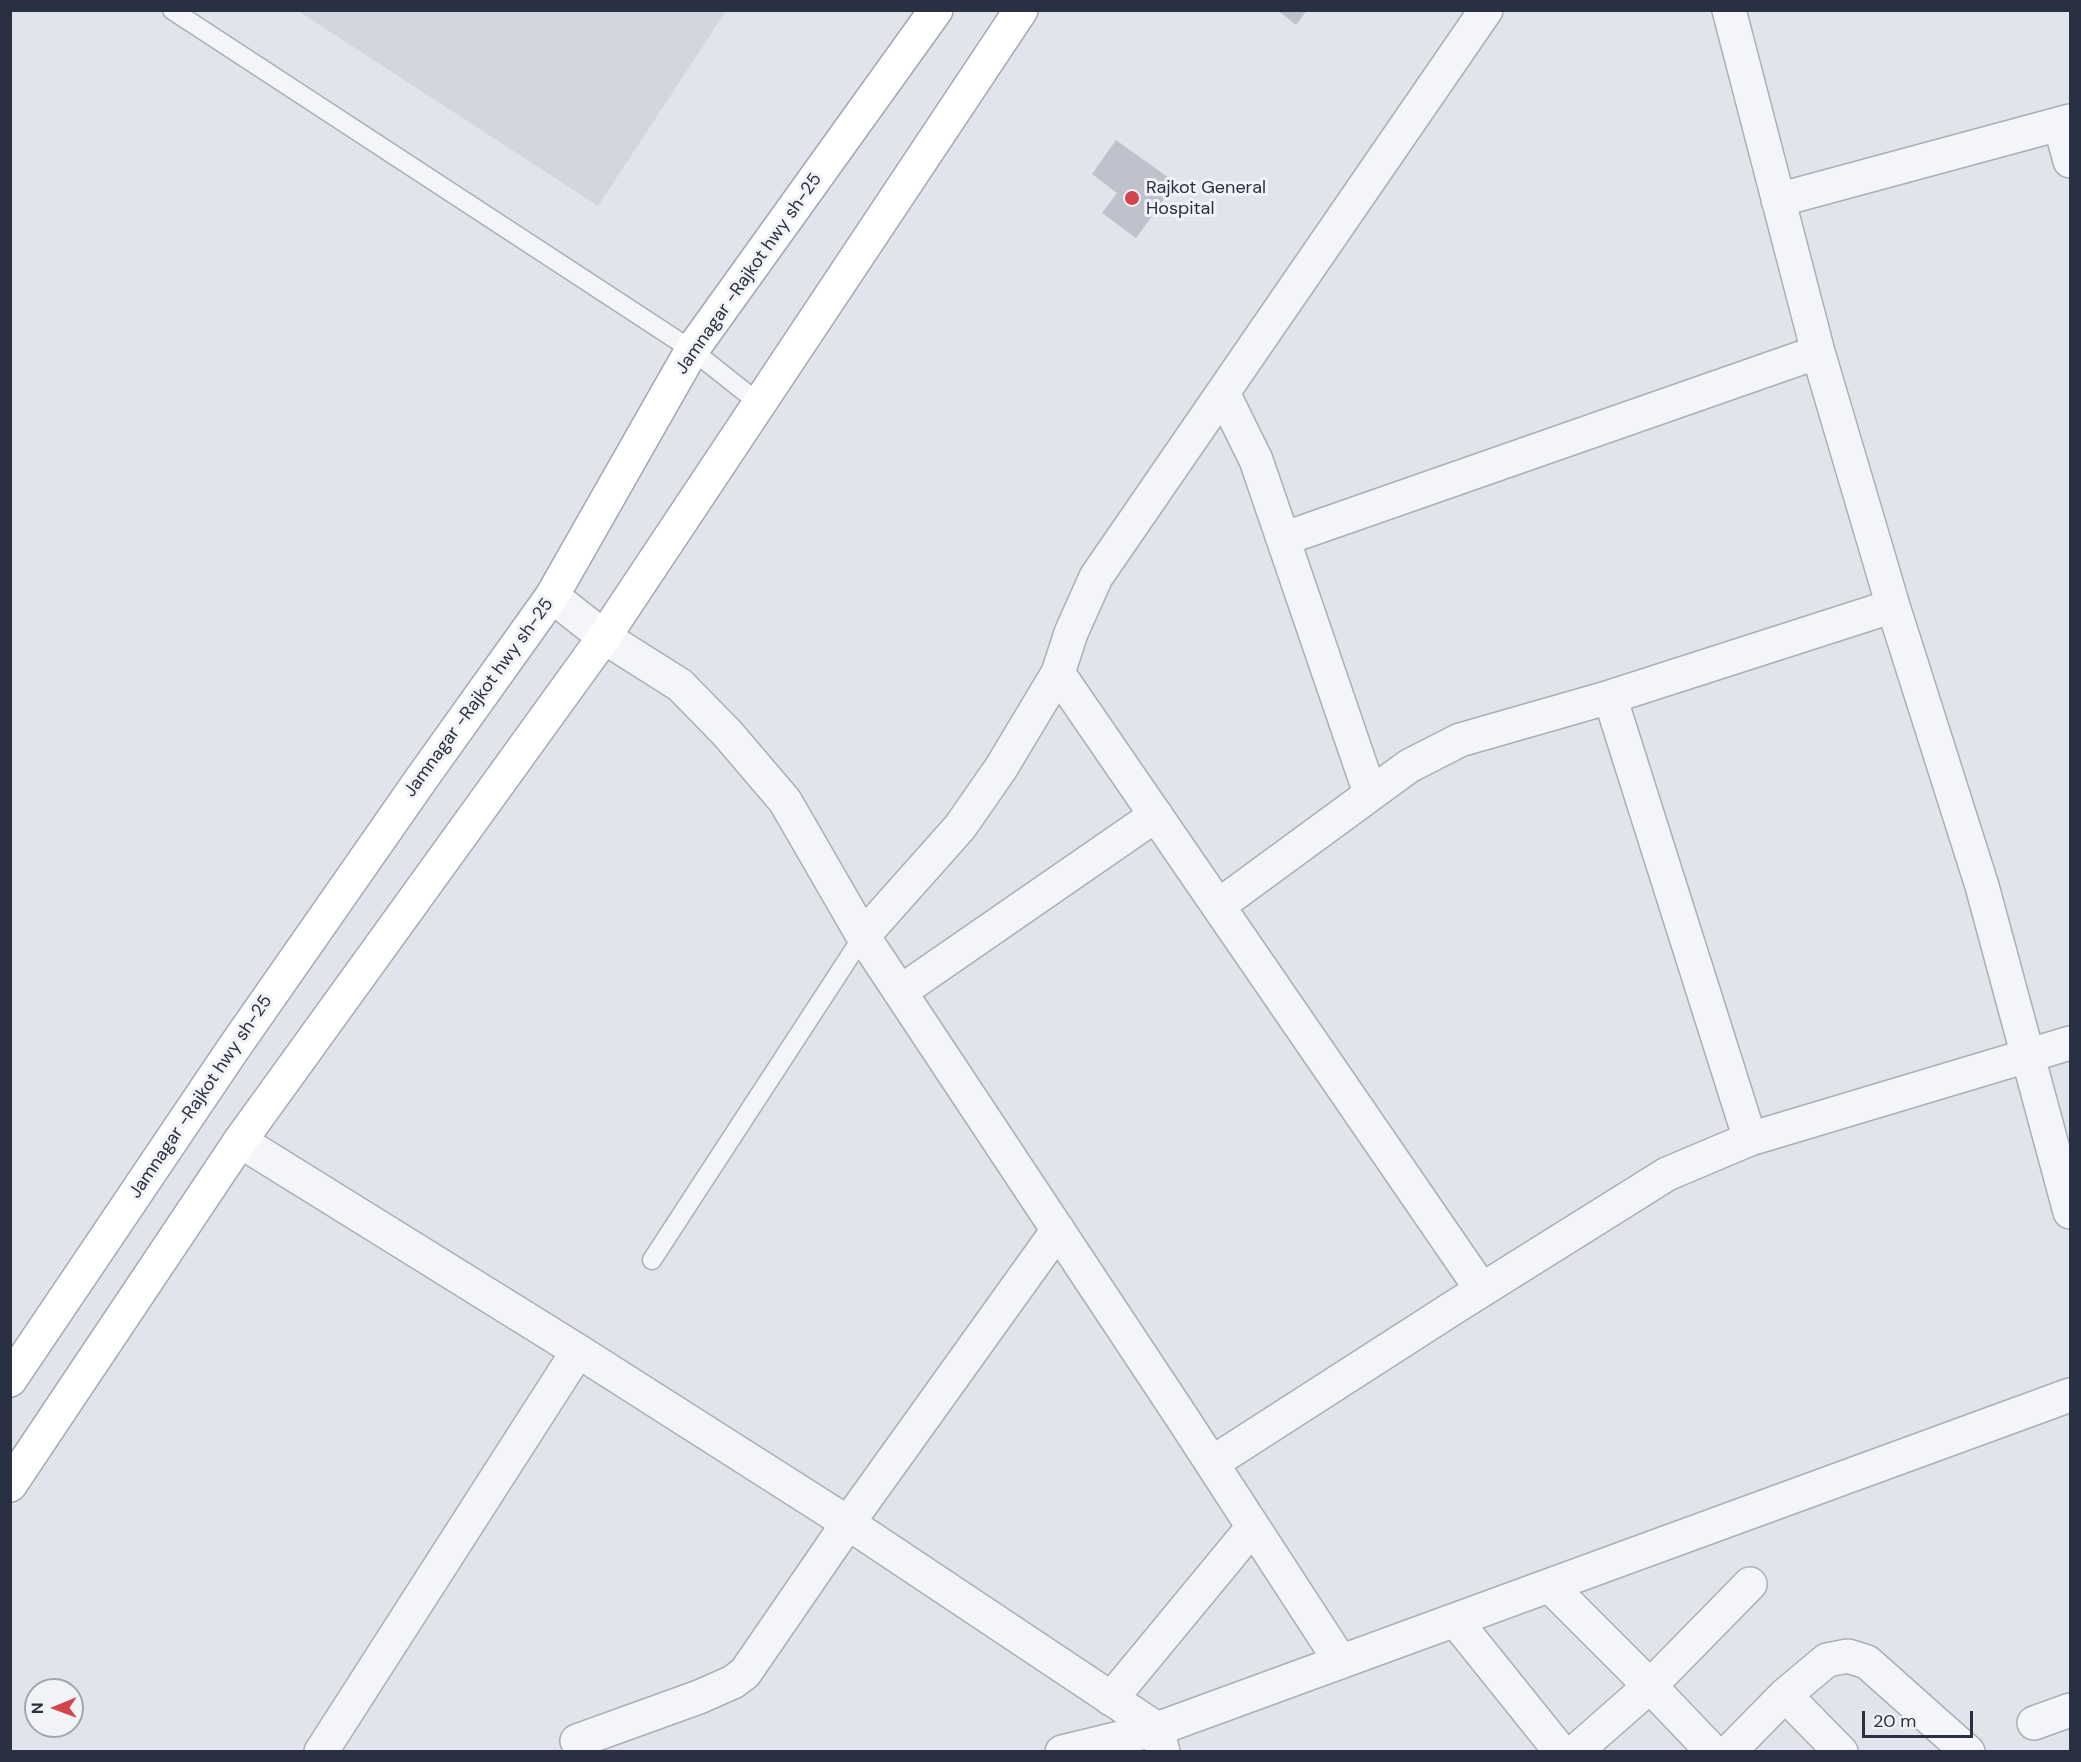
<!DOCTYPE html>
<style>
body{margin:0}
#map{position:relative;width:2081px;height:1762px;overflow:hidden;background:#e1e4ea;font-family:"DM Sans",sans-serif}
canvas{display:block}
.frame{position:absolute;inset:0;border:12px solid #293042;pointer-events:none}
.north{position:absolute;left:24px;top:1678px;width:60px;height:60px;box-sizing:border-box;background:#f1f3f7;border:2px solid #a1a5af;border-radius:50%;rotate:269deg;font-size:16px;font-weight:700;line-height:24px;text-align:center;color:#293042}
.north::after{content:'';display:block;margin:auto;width:21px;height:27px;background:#d2434c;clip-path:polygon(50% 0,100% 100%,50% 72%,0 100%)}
.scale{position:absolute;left:1862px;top:1711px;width:111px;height:27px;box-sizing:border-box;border:3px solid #293042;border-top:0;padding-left:8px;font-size:18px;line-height:21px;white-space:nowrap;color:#293042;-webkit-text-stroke:4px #f1f3f7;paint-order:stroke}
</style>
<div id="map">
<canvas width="2081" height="1762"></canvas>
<div class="frame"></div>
<div class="north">N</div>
<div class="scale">20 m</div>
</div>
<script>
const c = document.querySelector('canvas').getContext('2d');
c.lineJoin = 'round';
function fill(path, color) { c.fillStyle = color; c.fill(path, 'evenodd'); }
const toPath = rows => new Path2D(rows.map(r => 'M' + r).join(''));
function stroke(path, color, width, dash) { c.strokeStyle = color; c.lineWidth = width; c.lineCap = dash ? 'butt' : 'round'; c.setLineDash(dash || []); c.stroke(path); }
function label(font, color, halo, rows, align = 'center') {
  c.font = font + ' "DM Sans",sans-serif'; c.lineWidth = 6; c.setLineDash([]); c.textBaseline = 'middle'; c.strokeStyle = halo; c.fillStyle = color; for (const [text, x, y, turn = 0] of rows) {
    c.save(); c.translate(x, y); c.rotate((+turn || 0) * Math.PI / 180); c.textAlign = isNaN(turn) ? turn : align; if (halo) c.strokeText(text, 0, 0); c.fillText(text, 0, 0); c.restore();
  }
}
const built = toPath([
 [298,11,726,11,598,206]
]);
const building = toPath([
 [1277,10,1307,10,1296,25],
 [1116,140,1176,183,1136,238,1102,213,1117,193,1092,174]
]);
const lane = toPath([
 [172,10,692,350,760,404],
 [652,1260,863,936]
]);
const street = toPath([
 [1729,10,1818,352,1893,606,1982,886,2070,1212],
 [2060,124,2070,161],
 [1778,200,2070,121],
 [1223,393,1256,460,1370,793],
 [1283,539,1818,352],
 [552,596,604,637,680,685,727,733,785,801,863,936,1183,1419,1341,1662],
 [1058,673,1482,1290],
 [1610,697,1750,1139],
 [1218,906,1409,766,1460,740,1610,697,1893,606],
 [863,936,960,827,1001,768,1058,673,1071,633,1096,577,1486,10],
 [900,992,1156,815],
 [240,1141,578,1351,848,1523,1157,1729,1163,1752],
 [1212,1463,1453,1308,1667,1174,1750,1139,2070,1043],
 [1550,1586,1650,1686,1713,1752],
 [1455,1620,1561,1752],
 [1785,1695,1841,1752],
 [1111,1699,1253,1527],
 [2034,1723,2070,1710],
 [577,1741,699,1697,733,1682,745,1673,848,1523,1058,1230],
 [321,1752,578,1351],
 [1062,1752,1157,1729,2070,1395],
 [1575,1752,1650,1686,1750,1584],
 [1729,1752,1785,1695,1827,1660,1848,1656,1867,1662,1968,1752]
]);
const primary = toPath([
 [10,1380,231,1052,422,778,552,596,692,350,936,10],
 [10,1485,240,1141,604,637,1021,10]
]);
const markers = [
 [1132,198,8,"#d2434c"]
];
const poiNames = [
 ["Rajkot General",1146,188],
 ["Hospital",1146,209]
];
const streetNames = [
 ["Jamnagar -Rajkot hwy sh-25",749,274,-55],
 ["Jamnagar -Rajkot hwy sh-25",479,698,-54],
 ["Jamnagar -Rajkot hwy sh-25",201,1097,-56]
];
fill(built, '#d3d6df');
fill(building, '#bec2cd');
stroke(lane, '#aaaeb8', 21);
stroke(street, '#aaaeb8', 36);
stroke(primary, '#a0a7b6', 36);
stroke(lane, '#f4f5f8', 18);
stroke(street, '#f4f5f8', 33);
stroke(primary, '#fff', 33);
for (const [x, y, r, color] of markers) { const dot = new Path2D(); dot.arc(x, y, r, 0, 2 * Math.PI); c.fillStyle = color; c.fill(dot); stroke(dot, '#f1f3f7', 2); }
label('18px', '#293042', '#f1f3f7', poiNames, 'left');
label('18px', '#293042', '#f1f3f7', streetNames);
</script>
